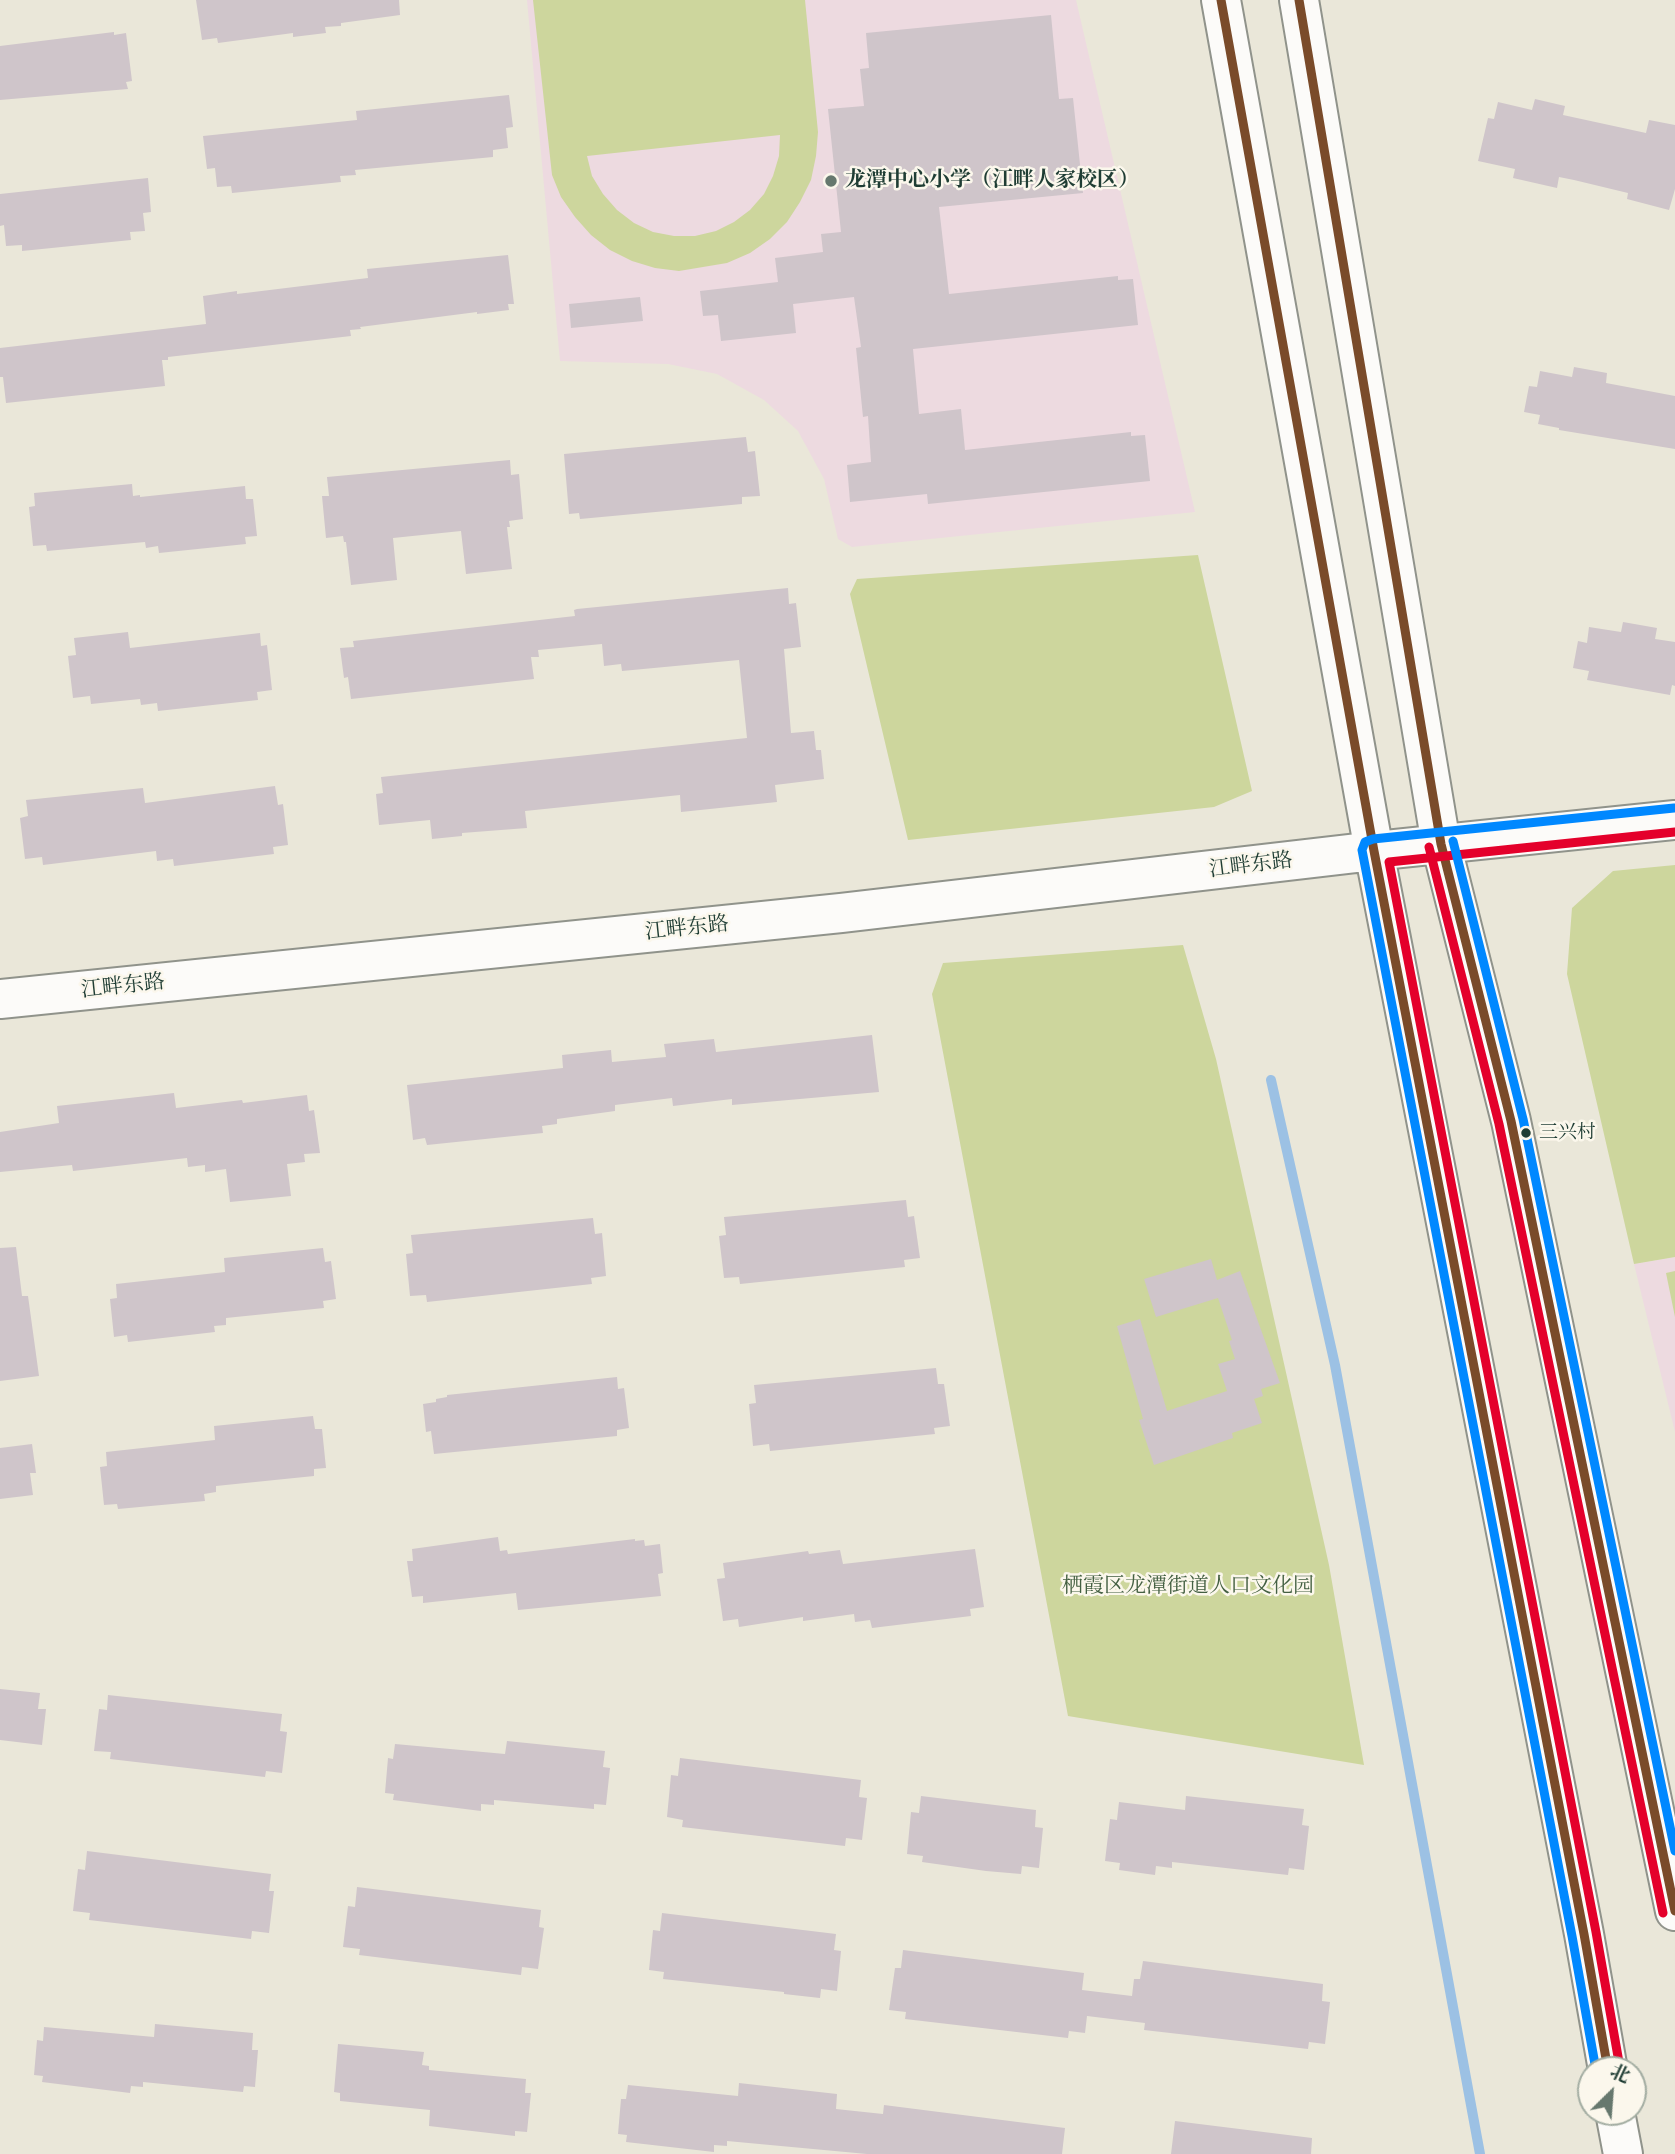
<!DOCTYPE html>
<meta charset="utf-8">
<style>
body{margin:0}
#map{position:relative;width:1675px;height:2154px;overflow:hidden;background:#eae7d9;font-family:"Libre Bodoni","Noto Serif SC",serif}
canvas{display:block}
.north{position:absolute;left:1577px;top:2056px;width:70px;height:70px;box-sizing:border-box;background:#fbf7ec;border:2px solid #a3ada2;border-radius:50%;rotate:25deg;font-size:19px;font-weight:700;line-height:28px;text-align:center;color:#1f3d34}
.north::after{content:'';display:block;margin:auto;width:24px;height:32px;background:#66786e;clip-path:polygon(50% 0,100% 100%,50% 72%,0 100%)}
</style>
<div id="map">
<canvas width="1675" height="2154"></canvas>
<div class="north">北</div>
</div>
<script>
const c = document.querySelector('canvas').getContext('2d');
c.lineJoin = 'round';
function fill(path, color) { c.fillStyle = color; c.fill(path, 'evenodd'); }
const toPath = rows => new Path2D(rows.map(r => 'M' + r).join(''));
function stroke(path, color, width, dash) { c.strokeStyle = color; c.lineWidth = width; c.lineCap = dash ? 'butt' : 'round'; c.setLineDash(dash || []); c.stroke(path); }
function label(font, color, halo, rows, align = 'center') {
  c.font = font + ' "Libre Bodoni","Noto Serif SC",serif'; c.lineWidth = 5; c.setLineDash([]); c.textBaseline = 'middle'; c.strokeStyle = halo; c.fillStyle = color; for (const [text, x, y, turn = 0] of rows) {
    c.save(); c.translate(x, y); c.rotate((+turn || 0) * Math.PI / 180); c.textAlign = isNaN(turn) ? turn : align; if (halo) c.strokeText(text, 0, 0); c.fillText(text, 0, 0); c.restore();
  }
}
const built = toPath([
 [527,0,1076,0,1195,512,852,547,838,539,824,479,798,431,764,400,717,374,668,364,560,361],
 [1675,1257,1675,1432,1634,1264]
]);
const green = toPath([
 [533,0,805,0,818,132,816,156,811,180,800,202,787,222,770,239,750,253,727,263,679,271,655,268,632,261,610,250,591,235,575,217,561,197,552,175],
 [780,135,779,156,773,176,764,194,750,210,734,222,716,231,695,236,674,236,653,232,634,223,617,210,603,194,592,176,587,156],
 [1198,555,1252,791,1214,807,908,840,850,594,857,579],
 [1675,865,1675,1257,1634,1264,1567,974,1572,908,1613,871],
 [1183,945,1216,1059,1329,1565,1364,1765,1068,1716,932,994,943,963],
 [1675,1271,1675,1317,1666,1273]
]);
const stream = toPath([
 [1271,1080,1335,1365,1480,2154]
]);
const building = toPath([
 [196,0,399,0,400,15,341,23,341,26,325,27,326,33,293,37,293,33,218,43,217,38,202,40],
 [1051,15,1059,99,1073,98,1083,193,939,207,949,294,1118,276,1118,280,1133,279,1138,325,913,349,919,414,961,409,965,450,1131,432,1131,436,1145,435,1150,481,928,504,927,494,850,502,847,465,871,462,868,416,863,417,856,348,861,347,854,297,793,304,796,333,721,341,718,315,703,316,700,291,778,282,775,258,823,252,821,234,841,232,828,109,864,106,860,69,869,68,866,33],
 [114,32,114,35,126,33,132,81,126,82,128,89,0,100,0,46],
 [509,95,513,127,506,128,508,148,493,150,493,157,355,170,356,175,340,176,341,182,232,193,231,186,217,187,215,168,207,169,203,136,357,120,356,111],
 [1535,99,1565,106,1563,115,1646,133,1649,120,1675,125,1675,189,1669,210,1627,199,1628,193,1574,180,1559,177,1557,188,1513,178,1515,169,1478,161,1488,118,1494,119,1498,102,1532,110],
 [148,178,151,212,143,213,145,231,130,232,131,240,22,251,22,245,6,246,4,225,0,226,0,194],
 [508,255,514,304,508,304,509,310,477,314,477,312,360,327,361,329,350,330,351,336,168,357,168,360,162,360,165,386,6,403,3,377,0,377,0,348,206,324,203,296,237,291,237,294,368,278,367,269],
 [640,297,643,321,571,328,569,304],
 [1574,367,1607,373,1606,383,1675,396,1675,449,1559,430,1559,428,1538,424,1540,415,1524,412,1529,386,1537,387,1540,371,1572,377],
 [746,437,748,452,755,451,760,496,742,497,742,504,580,519,579,513,569,514,564,454],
 [510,460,511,475,519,474,523,519,509,521,510,527,507,527,512,569,466,574,461,531,393,538,397,580,351,585,346,542,344,542,343,536,326,538,322,496,329,496,327,477],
 [132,484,133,496,140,495,140,497,245,486,246,499,253,499,257,536,245,537,246,544,159,553,158,546,146,548,145,542,47,551,46,545,33,546,29,507,35,506,34,493],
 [788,588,789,604,796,603,801,647,784,649,791,733,814,731,816,750,821,750,824,779,775,785,777,802,681,812,680,795,525,811,527,828,462,833,462,836,432,839,430,820,379,825,376,794,383,793,381,777,747,738,739,660,622,671,621,664,604,666,602,644,538,650,539,657,531,657,534,679,351,699,348,677,344,678,340,648,354,647,353,641,575,616,574,610,577,609],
 [1623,622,1657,628,1655,639,1675,642,1675,686,1672,685,1670,695,1587,680,1589,671,1573,668,1578,641,1587,643,1589,627,1621,632],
 [128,632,130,648,260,633,261,646,267,645,272,690,257,692,258,700,158,711,157,703,141,705,140,699,91,704,90,696,73,698,68,656,76,655,74,638],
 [275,786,278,805,283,804,288,845,273,847,274,854,174,866,173,859,157,861,156,851,43,865,42,857,25,859,20,818,28,816,26,800,143,788,145,803],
 [872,1035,879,1092,732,1105,732,1099,673,1106,672,1098,615,1105,615,1111,557,1119,557,1124,542,1126,543,1133,427,1145,425,1138,413,1140,407,1085,563,1068,562,1055,611,1050,612,1062,666,1057,664,1044,714,1039,716,1052],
 [174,1093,176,1108,242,1100,243,1103,307,1095,309,1111,314,1110,320,1153,304,1154,305,1162,287,1164,291,1196,230,1202,226,1169,205,1172,205,1165,188,1167,187,1158,73,1171,72,1165,0,1172,0,1132,59,1123,57,1106],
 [906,1200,908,1217,914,1216,920,1258,904,1260,905,1267,740,1284,739,1277,724,1278,719,1236,726,1235,724,1217],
 [593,1218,595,1234,602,1233,606,1276,591,1278,592,1284,427,1302,426,1295,410,1296,406,1254,413,1253,411,1235],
 [16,1247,22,1296,28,1296,39,1376,0,1381,0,1248],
 [323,1248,325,1262,331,1261,336,1299,323,1301,324,1308,226,1318,226,1325,214,1326,215,1332,128,1342,127,1335,114,1337,110,1299,117,1298,116,1284,225,1272,224,1258],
 [1211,1259,1217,1280,1240,1271,1280,1383,1261,1389,1263,1396,1254,1399,1262,1423,1232,1433,1233,1438,1154,1465,1139,1420,1143,1419,1117,1326,1140,1319,1167,1411,1227,1391,1218,1364,1235,1359,1229,1341,1232,1340,1218,1298,1156,1317,1144,1279],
 [936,1368,938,1384,944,1384,950,1426,934,1428,935,1434,770,1451,769,1444,753,1446,749,1404,756,1403,754,1385],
 [617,1377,618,1389,624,1388,629,1428,617,1430,617,1436,434,1454,431,1431,426,1432,423,1404,436,1402,436,1399,447,1397,447,1395],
 [313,1416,315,1429,322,1429,326,1468,314,1469,314,1476,216,1486,216,1492,204,1494,205,1501,118,1509,117,1504,104,1505,100,1467,107,1466,106,1452,215,1440,214,1426],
 [32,1444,36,1473,30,1473,33,1495,0,1499,0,1448],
 [498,1537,500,1551,507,1550,508,1554,635,1539,635,1541,644,1540,645,1546,660,1544,663,1573,658,1574,661,1596,518,1610,516,1593,423,1603,423,1596,412,1597,407,1561,413,1561,412,1549],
 [975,1549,984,1607,970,1609,971,1616,872,1628,870,1620,855,1622,854,1614,803,1621,803,1617,739,1627,738,1619,723,1621,717,1579,725,1578,723,1563,808,1551,809,1554,840,1550,843,1564],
 [0,1689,40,1693,38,1709,46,1709,42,1745,0,1740],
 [108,1695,282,1714,280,1731,287,1732,282,1773,266,1771,265,1777,110,1759,111,1752,94,1751,99,1709,107,1710],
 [507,1741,605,1751,603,1767,610,1768,606,1805,594,1804,594,1809,494,1800,494,1805,481,1804,481,1811,393,1800,394,1794,385,1793,388,1758,393,1759,395,1744,505,1754],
 [680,1758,861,1780,859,1797,867,1798,862,1840,846,1838,845,1846,682,1827,683,1820,667,1817,671,1775,678,1776],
 [921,1796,1036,1810,1035,1827,1043,1828,1039,1868,1022,1866,1021,1874,986,1871,922,1862,923,1856,907,1854,911,1812,919,1813],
 [1186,1796,1304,1809,1302,1825,1309,1826,1304,1870,1289,1868,1288,1875,1172,1862,1172,1868,1156,1866,1155,1875,1119,1870,1120,1863,1105,1861,1110,1819,1117,1820,1119,1802,1185,1810],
 [87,1851,271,1874,269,1891,274,1891,269,1933,252,1931,251,1939,89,1920,90,1913,73,1911,78,1869,85,1870],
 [357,1887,541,1910,539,1927,544,1928,538,1969,522,1967,521,1975,359,1955,360,1949,343,1947,348,1906,355,1907],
 [662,1913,836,1934,834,1950,841,1951,837,1991,821,1989,820,1998,784,1994,784,1992,663,1979,664,1972,649,1970,653,1930,660,1931],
 [903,1950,1084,1973,1082,1990,1132,1996,1134,1979,1140,1979,1143,1961,1323,1984,1322,2001,1330,2002,1325,2044,1309,2042,1308,2049,1179,2034,1144,2030,1145,2023,1087,2016,1085,2033,1069,2031,1068,2038,905,2019,906,2012,889,2010,895,1968,901,1968],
 [155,2024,253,2033,252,2050,258,2050,255,2087,244,2086,243,2092,143,2082,143,2087,131,2086,130,2093,42,2082,43,2076,34,2075,37,2040,43,2041,44,2027,154,2037],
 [338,2044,424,2052,422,2065,429,2066,429,2070,526,2079,525,2093,531,2093,527,2132,515,2131,515,2136,429,2126,430,2110,340,2101,340,2093,334,2092],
 [739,2083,837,2094,836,2109,883,2114,884,2105,1065,2128,1062,2154,867,2154,727,2141,727,2146,714,2145,714,2152,626,2142,627,2135,618,2134,621,2099,626,2099,628,2085,738,2096],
 [1175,2121,1312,2138,1311,2154,1171,2154]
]);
const minor = toPath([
 [1441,844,1511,1121,1675,1911],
 [1374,851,1584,1934,1608,2070],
 [0,999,841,913,1374,851,1675,820],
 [1615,2112,1623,2154]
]);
const major = toPath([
 [1221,0,1374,851],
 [1299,0,1441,844]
]);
const bus1 = toPath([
 [1221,0,1374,851,1584,1934,1608,2070],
 [1299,0,1441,844,1511,1121,1675,1911]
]);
const bus2 = toPath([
 [1429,847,1499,1124,1663,1913],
 [1620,2068,1596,1932,1389,862,1675,832]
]);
const bus3 = toPath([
 [1453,841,1523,1119,1675,1851],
 [1596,2070,1572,1936,1362,850,1365,842,1373,839,1674,808]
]);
const markers = [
 [831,181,7,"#66786e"],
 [1526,1133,6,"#1f3d34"]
];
const busNames = [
 ["三兴村",1539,1133]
];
const poiNames = [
 ["龙潭中心小学（江畔人家校区）",845,181]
];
const streetNames = [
 ["江畔东路",1251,866,-7],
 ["江畔东路",687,929,-6],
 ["江畔东路",123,987,-6]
];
const parkNames = [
 ["栖霞区龙潭街道人口文化园",1188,1587]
];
fill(built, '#eddae0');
fill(green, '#cdd69d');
stroke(stream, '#9cc1e4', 10);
fill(building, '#cfc5ca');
stroke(minor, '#90938b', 42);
stroke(major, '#90938b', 42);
stroke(minor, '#fcfbf9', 38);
stroke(major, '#fcfbf9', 38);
stroke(bus1, '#7a4b2a', 9);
stroke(bus2, '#e4002b', 9);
stroke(bus3, '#08f', 9);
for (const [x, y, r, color] of markers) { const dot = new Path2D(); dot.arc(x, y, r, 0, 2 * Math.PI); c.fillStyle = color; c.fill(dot); stroke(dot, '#fbf7ec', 2.5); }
label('19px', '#1f3d34', '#fbf7ec', busNames, 'left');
label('bold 21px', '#1f3d34', '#fbf7ec', poiNames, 'left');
label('21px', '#1f3d34', '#fbf7ec', streetNames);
label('21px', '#446042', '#fbf7ec', parkNames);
</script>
